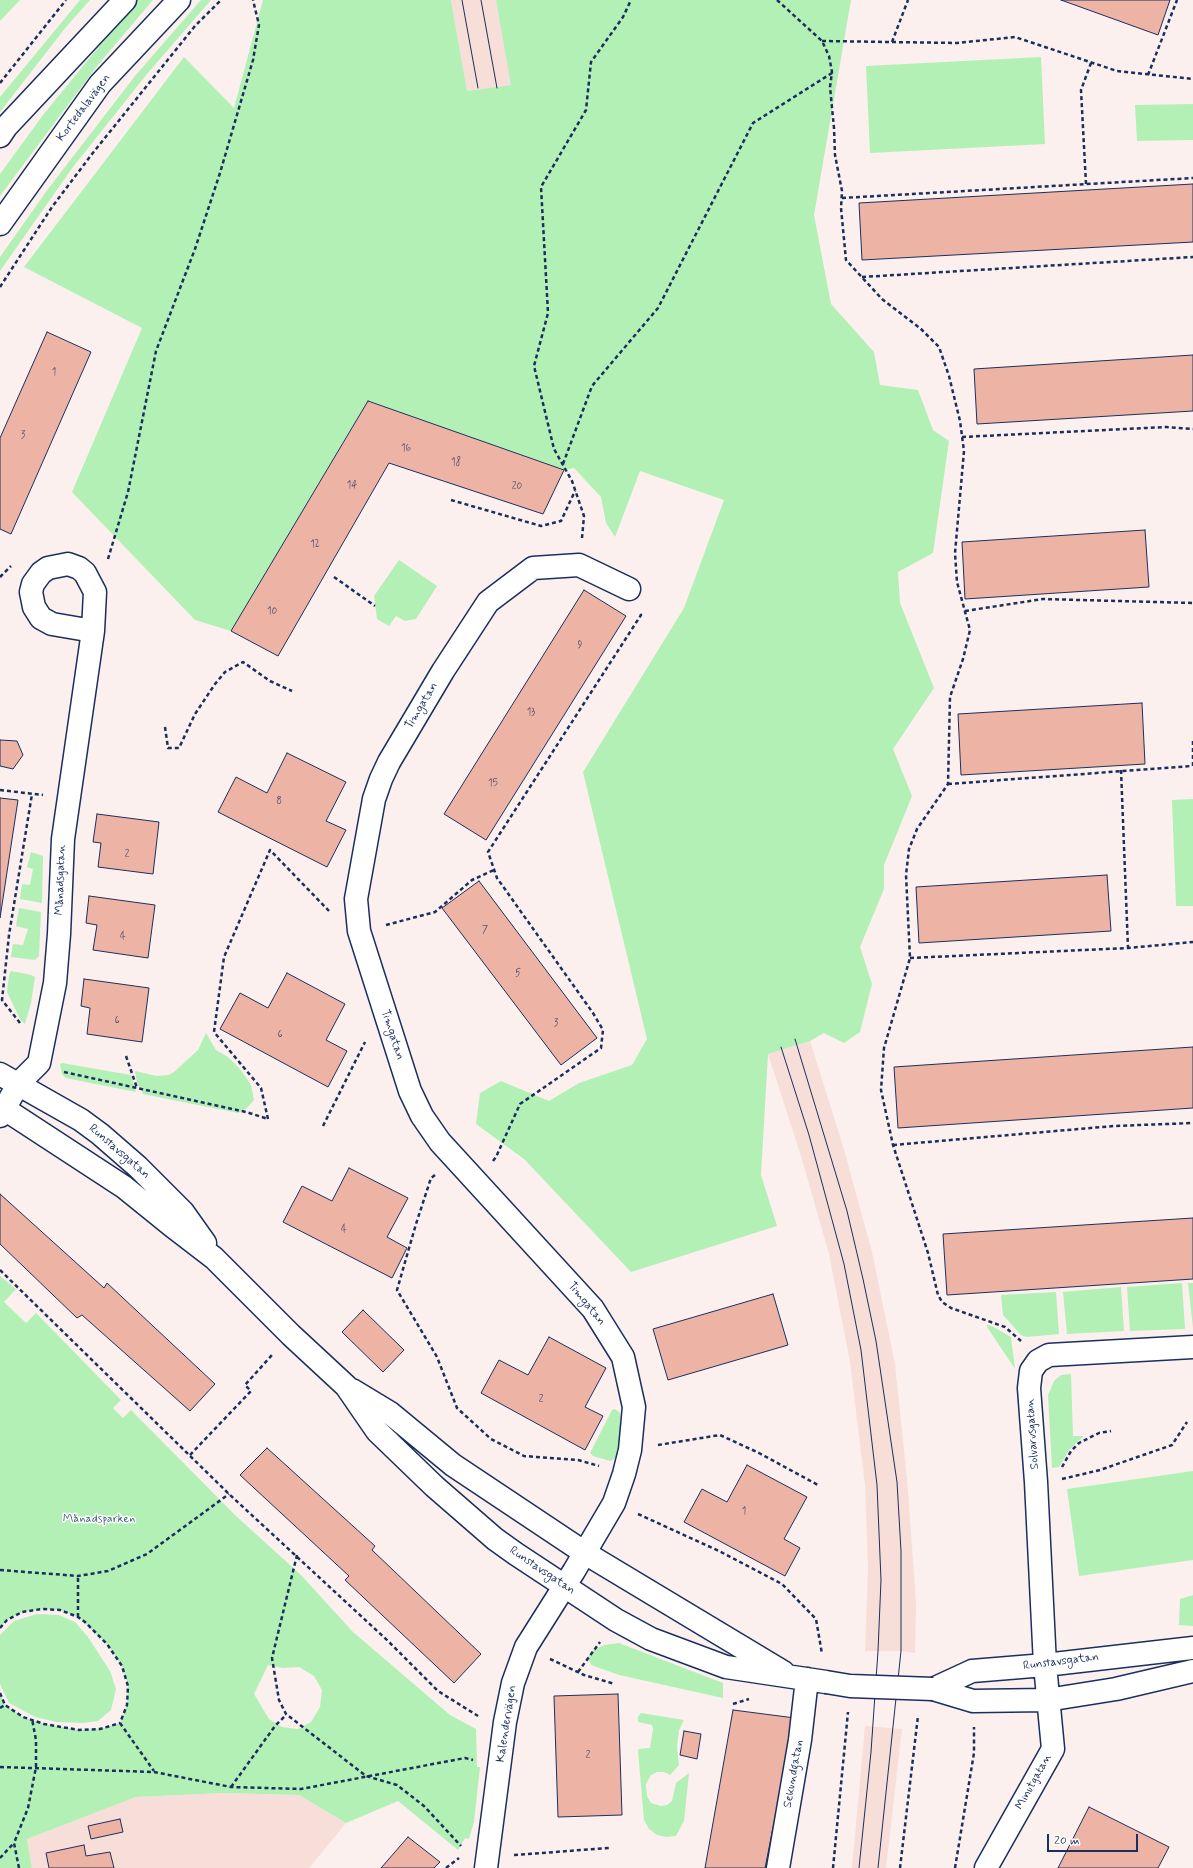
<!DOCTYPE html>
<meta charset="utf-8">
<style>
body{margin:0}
#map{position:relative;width:1193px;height:1868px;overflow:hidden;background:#fbf0ed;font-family:Mynerve,sans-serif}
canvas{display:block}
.scale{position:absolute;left:1047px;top:1834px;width:91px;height:18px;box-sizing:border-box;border:2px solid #1b2f5e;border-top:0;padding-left:5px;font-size:12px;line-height:14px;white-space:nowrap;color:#1b2f5e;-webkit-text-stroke:3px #fff;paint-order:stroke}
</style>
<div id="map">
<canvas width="1193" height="1868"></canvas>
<div class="scale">20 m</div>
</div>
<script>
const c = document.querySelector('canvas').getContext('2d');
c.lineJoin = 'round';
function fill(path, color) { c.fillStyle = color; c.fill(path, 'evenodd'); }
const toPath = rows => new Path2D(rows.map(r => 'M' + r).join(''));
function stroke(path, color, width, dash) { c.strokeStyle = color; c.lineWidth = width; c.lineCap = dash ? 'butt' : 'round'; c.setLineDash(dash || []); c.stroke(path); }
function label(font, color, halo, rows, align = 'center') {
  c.font = font + ' Mynerve,sans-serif'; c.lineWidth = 3; c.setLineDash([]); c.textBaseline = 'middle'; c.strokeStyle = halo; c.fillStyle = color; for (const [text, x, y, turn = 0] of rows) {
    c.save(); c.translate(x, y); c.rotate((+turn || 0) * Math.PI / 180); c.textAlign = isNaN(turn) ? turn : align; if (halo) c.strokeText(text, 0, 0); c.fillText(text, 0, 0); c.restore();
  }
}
const built = toPath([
 [451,0,496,0,512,85,467,91],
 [810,1041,843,1146,872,1252,895,1364,907,1479,916,1602,915,1653,901,1651,865,1651,868,1569,865,1485,850,1362,829,1254,801,1156,768,1054],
 [865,1726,902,1729,886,1868,852,1868],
 [224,1793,299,1795,346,1823,309,1868,32,1868,27,1839,136,1797]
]);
const green = toPath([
 [0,0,20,0,0,21],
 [80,0,90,0,66,27,0,112,0,97],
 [137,0,153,0,97,66,0,196,0,174,43,115],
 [201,0,211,0,147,74,73,167,0,271,0,257,48,189,135,76],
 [263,0,451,0,467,91,511,85,496,0,851,0,814,215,831,304,874,352,880,385,918,390,933,430,949,441,933,553,898,572,900,603,934,688,893,749,912,796,884,865,884,889,860,947,872,984,860,1032,844,1043,824,1033,810,1041,768,1054,761,1175,777,1226,631,1272,524,1159,476,1124,480,1093,501,1081,549,1101,579,1083,632,1065,647,1039,583,772,684,608,724,500,640,471,615,537,606,523,601,497,574,468,564,470,368,401,231,631,195,620,72,492,142,328,24,267,184,57,234,108],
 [1041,57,1045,144,870,153,866,66],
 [1193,104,1193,140,1137,141,1135,105],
 [399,560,437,586,416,619,405,621,396,616,389,626,377,619,374,596],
 [1193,799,1193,906,1176,906,1172,800],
 [31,852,43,856,42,903,20,899,22,884,30,885,33,869,27,867],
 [19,908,41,912,39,956,35,960,11,957,13,944,23,945,28,929,16,926],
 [11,971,31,975,35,977,31,1003,25,1024,20,1019,7,992,9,975],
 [206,1033,216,1050,228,1057,241,1070,251,1085,254,1100,246,1109,238,1113,143,1094,137,1083,135,1071,157,1076,168,1075,174,1072,198,1050],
 [62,1063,131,1075,136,1092,66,1078,62,1074,60,1064],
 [0,1276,16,1289,4,1302,26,1323,36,1313,121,1400,113,1408,123,1418,131,1410,236,1516,301,1575,353,1632,450,1715,476,1729,477,1767,480,1767,474,1822,469,1839,465,1838,458,1850,398,1801,346,1823,299,1795,224,1793,136,1797,27,1839,32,1868,0,1868,0,1693,5,1705,23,1717,44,1724,79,1730,100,1729,120,1723,127,1705,128,1686,122,1666,107,1644,78,1617,60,1610,42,1609,22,1612,7,1620,0,1628],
 [268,1665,283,1668,299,1667,314,1676,322,1690,320,1707,311,1722,298,1729,282,1727,269,1719,254,1694],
 [1182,1283,1185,1329,1130,1331,1127,1287],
 [1188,1283,1193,1283,1193,1328],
 [1121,1287,1124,1331,1067,1334,1063,1292],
 [1056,1292,1059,1334,1026,1337,1021,1335,1003,1315,1001,1295],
 [987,1325,992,1326,1011,1337,1015,1369,987,1327],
 [1071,1374,1073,1436,1084,1436,1069,1450,1059,1467,1052,1468,1048,1395,1054,1381,1061,1375],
 [615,1409,620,1413,620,1435,618,1453,614,1459,610,1461,593,1456,590,1453,612,1410],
 [1193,1471,1193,1560,1079,1576,1067,1489],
 [1193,1595,1193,1626,1179,1625,1180,1599],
 [37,1614,59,1615,75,1622,88,1637,110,1671,116,1689,111,1710,98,1721,84,1723,57,1722,35,1717,9,1703,0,1684,0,1635,14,1621],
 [619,1643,723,1683,723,1698,619,1675,591,1665,588,1657,592,1651,604,1645],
 [641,1713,684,1720,679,1730,677,1747,679,1765,670,1775,664,1772,657,1772,651,1775,646,1784,647,1796,651,1803,661,1806,667,1805,672,1801,676,1783,689,1773,684,1821,676,1836,666,1837,657,1835,649,1829,644,1820,638,1751,639,1749,650,1748,653,1729,652,1725,638,1722,638,1717]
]);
const building = toPath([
 [1061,0,1170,0,1158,35,1061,0],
 [1193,184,1193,242,862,260,859,203,1193,184],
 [47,332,91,352,11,534,0,529,0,438,47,332],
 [1193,355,1193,411,977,424,974,369,1193,355],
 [368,401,564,470,543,514,389,463,278,656,231,631,368,401],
 [1145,530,1149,587,965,599,962,542,1145,530],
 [584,590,626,616,486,840,444,814,584,590],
 [1142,703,1145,764,961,775,958,714,1142,703],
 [0,740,17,741,23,755,13,769,0,766,0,740],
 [287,753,346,782,326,821,346,830,327,867,218,812,236,777,267,793,287,753],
 [0,798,18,800,0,918,0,798],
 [97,814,159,822,153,874,98,867,101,843,93,842,97,814],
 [1107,875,1111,931,919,943,916,887,1107,875],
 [479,881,597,1038,561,1065,442,908,479,881],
 [89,896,155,905,148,958,93,950,97,925,86,923,89,896],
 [287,973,345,1004,326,1040,347,1051,328,1087,220,1029,240,993,268,1008,287,973],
 [84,979,149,988,142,1042,87,1034,90,1008,81,1006,84,979],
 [1193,1047,1193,1108,898,1128,894,1067,1193,1047],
 [349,1168,408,1198,387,1237,407,1248,392,1278,283,1222,302,1186,332,1201,349,1168],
 [0,1194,104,1288,107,1283,215,1384,190,1411,82,1315,77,1318,0,1244,0,1194],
 [1193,1218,1193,1279,947,1295,943,1234,1193,1218],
 [773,1294,788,1345,668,1380,653,1329,773,1294],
 [363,1310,404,1350,383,1372,342,1332,363,1310],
 [549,1337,606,1368,585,1407,603,1416,585,1450,481,1393,499,1360,528,1375,549,1337],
 [267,1448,375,1546,372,1550,481,1654,454,1683,345,1580,349,1576,240,1475,267,1448],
 [747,1465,807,1497,784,1539,800,1548,785,1576,684,1522,702,1489,727,1502,747,1465],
 [618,1694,622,1815,558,1817,554,1696,618,1694],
 [733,1710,795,1718,765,1868,705,1868,733,1710],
 [684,1731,701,1734,697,1759,680,1755,684,1731],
 [1089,1807,1169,1847,1158,1868,1058,1868,1089,1807],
 [120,1819,123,1832,91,1839,88,1826,120,1819],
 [408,1837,440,1862,434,1868,381,1868,408,1837],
 [84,1845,86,1856,110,1852,114,1868,49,1868,46,1853,84,1845]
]);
const path = toPath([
 [777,0,822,41,829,56,832,72,830,87,834,128,835,155,842,191,841,208,846,260,882,299,921,329,939,347,949,376,960,421,964,451,955,553,957,582,970,630,963,659,950,697,948,784,917,829,909,849,906,875,910,958,884,1048,881,1090,893,1145,928,1253,938,1295,942,1302,951,1308,1005,1327,1021,1341],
 [822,41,957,43,1015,37,1117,71,1193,79],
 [892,42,908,0],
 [1148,75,1177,0],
 [0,83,66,0],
 [1086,184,1081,90,1091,63],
 [842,198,1193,178],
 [862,277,1193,257],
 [0,287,52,207,92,154,195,26,221,0],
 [962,437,1166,427,1193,429],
 [563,464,592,386,658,308,753,123,832,73],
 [451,500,541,526,561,521,575,491],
 [582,538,584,516,572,481,554,449,534,366,548,313,541,187,586,110,591,62,623,17,631,0],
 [108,559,128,492,156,351,195,249,220,173,253,60,259,25,253,0],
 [0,577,11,566],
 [334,577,375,606],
 [965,611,1043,599,1193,603],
 [165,727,168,748,179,748,195,714,215,684,225,672,243,662,270,681,292,691],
 [1193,766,1193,739],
 [1121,770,1128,948],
 [948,784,1191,766],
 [0,790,43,795],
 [386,925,435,912,472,880,494,870],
 [910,958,1128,948,1193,942],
 [20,1023,2,1000,9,935,32,794],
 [126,1056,137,1088],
 [64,1072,246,1112,268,1119],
 [268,1119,261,1088,214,1032,224,957,270,850,329,911],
 [323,1126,365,1042],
 [893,1145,1114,1126,1193,1123],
 [493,1161,496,1157,520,1104,601,1048,603,1030,593,1013,497,878,488,852,641,615,640,613],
 [435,1175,431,1178,416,1224,397,1290,437,1357,457,1408,491,1439,524,1456,578,1460,599,1466],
 [0,1270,229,1494,388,1641,438,1691,478,1716],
 [658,1445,720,1435,759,1453,818,1485],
 [190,1455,251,1391,245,1385,272,1355],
 [1062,1467,1071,1451,1079,1443,1099,1433,1111,1431],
 [1062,1479,1100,1470,1172,1445,1187,1422],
 [638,1514,719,1551,782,1584,816,1619,822,1654],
 [297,1555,272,1658,279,1700,286,1714,366,1776,397,1785,424,1806,461,1846],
 [0,1570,78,1576,108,1571,147,1554,229,1494],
 [78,1617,78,1576],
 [0,1628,7,1620,22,1612,42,1609,60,1610,78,1617,85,1622,107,1644,122,1666,128,1686,127,1705,120,1723],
 [550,1659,584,1675,615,1684],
 [578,1672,600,1642],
 [0,1693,5,1705,23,1717,44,1724,79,1730,100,1729,120,1723],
 [733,1704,749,1699],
 [0,1708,5,1705],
 [120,1723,154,1771],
 [0,1767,154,1772,231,1787,301,1789,465,1758,473,1760],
 [231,1787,275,1726,286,1715],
 [514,1855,609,1848],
 [0,1858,13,1844],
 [19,1868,14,1843,28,1808,36,1767,36,1740,32,1719],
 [446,1868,459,1858],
 [833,1868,848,1712],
 [900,1868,918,1716],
 [955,1868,974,1753,974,1727]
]);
const minor = toPath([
 [0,1074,81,1120,100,1134,138,1167,183,1212,205,1243],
 [0,1106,124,1187,171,1225,214,1258,291,1335,346,1386,377,1431,434,1486,495,1539,516,1554,616,1620,651,1639,726,1667,826,1682],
 [0,1116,19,1083,39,1063,55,983,59,934,63,839,93,631,95,592,85,573,79,568,68,564,48,568,41,573,33,584,31,592,34,607,41,618,52,624,93,631],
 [352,1390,390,1413,453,1465,585,1553,783,1672],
 [933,1689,972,1671,1045,1665,1193,1648],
 [933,1689,973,1701,1047,1700,1116,1689,1193,1671],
 [486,1868,505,1722,513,1683,526,1647,574,1571,614,1503,624,1474,630,1450,634,1407,623,1357,593,1309,440,1142,422,1116,410,1091,359,931,356,899,374,799,381,779,389,762,443,671,488,602,533,568,579,565,629,589],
 [778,1868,800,1740,807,1679],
 [986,1868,1053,1749,1045,1665,1036,1482,1029,1388,1031,1371,1038,1361,1049,1355,1193,1347]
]);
const major = toPath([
 [0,136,6,127,125,0],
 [0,224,100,84,179,0]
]);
const tram = toPath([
 [462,0,478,88],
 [481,0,497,88],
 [795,1039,847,1211,863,1279,876,1341,897,1482,901,1551,901,1651,878,1868],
 [781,1047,809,1135,844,1264,861,1350,877,1485,881,1580,878,1651,871,1752,859,1868]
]);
const minorBridge = toPath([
 [826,1682,850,1686,933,1689]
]);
const numberNames = [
 ["1",54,373],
 ["3",23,436],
 ["16",406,449],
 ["18",456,463],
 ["14",352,486],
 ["20",517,487],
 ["12",315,545],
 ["10",272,612],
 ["9",580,646],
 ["13",531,713],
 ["15",493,784],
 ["8",279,802],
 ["2",127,855],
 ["7",485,931],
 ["4",123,937],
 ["5",518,974],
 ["6",117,1021],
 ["3",556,1024],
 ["6",280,1035],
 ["4",344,1230],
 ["2",541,1400],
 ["1",744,1512],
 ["2",588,1756]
];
const streetNames = [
 ["Kortedalavägen",84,108,-53],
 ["Timgatan",422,706,-59],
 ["Månadsgatan",61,880,-88],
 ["Timgatan",392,1035,72],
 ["Runstavsgatan",119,1152,41],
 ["Timgatan",586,1304,51],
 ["Solvarvsgatan",1033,1434,-94],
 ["Runstavsgatan",542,1571,34],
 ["Runstavsgatan",1061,1662,-7],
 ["Kalendervägen",507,1724,-81],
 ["Sekundgatan",794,1774,-80],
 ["Minutgatan",1034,1782,-61]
];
const parkNames = [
 ["Månadsparken",99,1519]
];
fill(built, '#f7ded8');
fill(green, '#b3f0b6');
fill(building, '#edb4a6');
stroke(building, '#1b2f5e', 1);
stroke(minor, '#1b2f5e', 25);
stroke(major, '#1b2f5e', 25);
stroke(path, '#1b2f5e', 2.5, [4, 3]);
stroke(minor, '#fff', 22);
stroke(major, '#fff', 22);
stroke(tram, '#1b2f5e', 1);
stroke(minorBridge, '#1b2f5e', 25, []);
stroke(minorBridge, '#fff', 22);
label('10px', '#505070', null, numberNames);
label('12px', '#1b2f5e', '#fff', streetNames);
label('12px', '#415f74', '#fff', parkNames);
</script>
